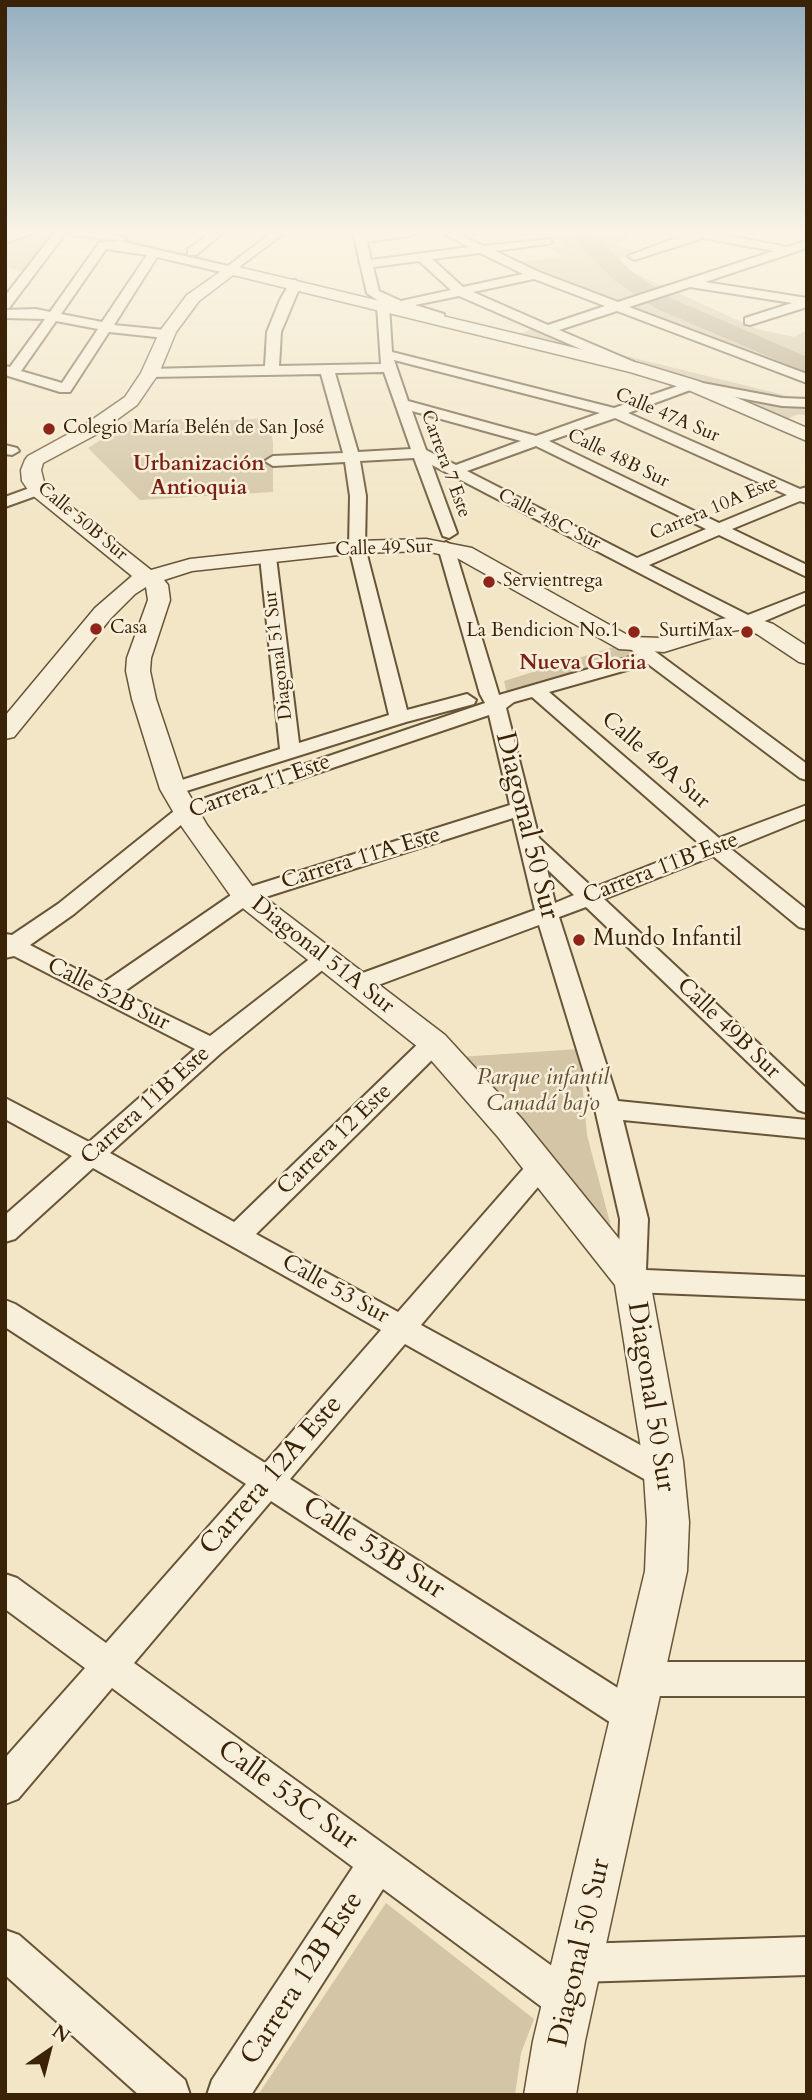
<!DOCTYPE html>
<meta charset="utf-8">
<style>
body{margin:0}
#map{position:relative;width:812px;height:2100px;overflow:hidden;background:#f2e6c6;font-family:Cardo,serif}
canvas{display:block}
.frame{position:absolute;inset:0;border:7px solid #3a2307;pointer-events:none}
.north{position:absolute;left:14px;top:2016px;width:70px;height:70px;-webkit-text-stroke:5px #f7efda;paint-order:stroke;rotate:35deg;font-size:19px;font-weight:700;line-height:28px;text-align:center;color:#3a2307}
.north::after{content:'';display:block;margin:auto;width:24px;height:32px;background:#3a2307;clip-path:polygon(50% 0,100% 100%,50% 72%,0 100%)}
</style>
<div id="map">
<canvas width="812" height="2100"></canvas>
<div class="frame"></div>
<div class="north">N</div>
</div>
<script>
const c = document.querySelector('canvas').getContext('2d');
c.lineJoin = 'round';
function fill(path, color) { c.fillStyle = color; c.fill(path, 'evenodd'); }
const toPath = rows => new Path2D(rows.map(r => 'M' + r).join(''));
function stroke(path, color, width, dash) { c.strokeStyle = color; c.lineWidth = width; c.lineCap = dash ? 'butt' : 'round'; c.setLineDash(dash || []); c.stroke(path); }
function label(font, color, halo, rows, align = 'center') {
  c.font = font + ' Cardo,serif'; c.lineWidth = 5; c.setLineDash([]); c.textBaseline = 'middle'; c.strokeStyle = halo; c.fillStyle = color; for (const [text, x, y, turn = 0] of rows) {
    c.save(); c.translate(x, y); c.rotate((+turn || 0) * Math.PI / 180); c.textAlign = isNaN(turn) ? turn : align; if (halo) c.strokeText(text, 0, 0); c.fillText(text, 0, 0); c.restore();
  }
}
const green = toPath([
 [33,233,57,233,25,272,5,267,5,242],
 [543,233,613,233,631,239,615,244,637,252,615,261,619,266,757,329,794,337,807,330,807,383,621,310,632,306,542,275,517,262,564,257,550,249,565,246],
 [73,235,141,241,220,262,215,265],
 [536,327,614,353,796,398,807,396,807,416,799,414,784,420,703,387,710,383,520,334],
 [269,418,273,443,273,492,140,500,88,448,130,421,194,419,201,422],
 [617,646,638,654,507,694,504,681],
 [579,1049,587,1135,613,1234,460,1057],
 [386,1903,534,2019,521,2053,515,2095,258,2095]
]);
const river = toPath([
 [567,233,590,233,607,247,631,271,673,299,807,357,807,373,657,309,615,281,567,233]
]);
const minor = toPath([
 [15,233,33,233,5,243,5,236,15,233],
 [54,233,106,233,127,238,121,241,65,234,9,308,5,309,5,296,54,233],
 [210,233,223,233,196,255,188,255,188,249,210,233],
 [271,233,284,233,230,274,157,257,114,325,165,330,172,334,165,338,109,332,70,392,60,392,5,375,5,366,10,367,45,319,5,318,5,310,36,309,50,312,99,243,119,241,228,266,271,233],
 [106,249,147,255,102,322,61,314,106,249],
 [56,321,98,329,62,383,21,371,56,321],
 [353,233,416,233,410,236,367,242,371,260,469,247,442,233,457,233,483,246,551,239,551,243,547,244,495,251,539,272,618,302,774,251,703,238,634,260,628,256,688,233,714,233,787,247,807,241,807,248,705,282,807,298,807,307,750,325,745,324,745,318,792,303,690,287,629,307,807,374,807,383,617,311,559,330,641,365,641,371,631,371,459,296,415,305,444,314,444,320,439,321,389,305,392,352,614,408,692,381,782,398,807,399,807,407,782,406,693,389,628,413,800,489,807,487,807,503,800,501,732,529,807,565,807,577,719,535,649,565,748,615,807,592,807,603,753,626,741,626,432,465,457,533,449,538,443,536,414,458,360,461,366,496,365,547,407,710,467,694,476,700,474,704,406,722,180,793,166,793,163,789,166,785,280,749,260,557,262,553,268,552,276,557,299,743,389,715,349,547,350,496,345,462,273,466,265,461,273,456,343,453,321,374,150,377,143,373,150,369,265,366,267,332,280,300,291,281,295,280,301,284,281,332,279,366,381,364,377,306,381,303,367,293,353,233],
 [480,253,523,274,463,287,432,259,480,253],
 [419,261,451,290,401,301,379,291,373,267,419,261],
 [534,279,605,306,548,325,473,292,534,279],
 [394,360,600,413,536,436,408,401,394,360],
 [384,372,411,449,358,452,335,373,384,372],
 [412,411,521,441,456,465,426,450,412,411],
 [615,418,787,495,719,523,549,441,615,418],
 [536,446,706,529,637,558,467,471,536,446],
 [5,445,17,448,19,451,12,455,5,454,5,445],
 [38,485,44,487,46,490,44,493,5,507,5,497,38,485],
 [446,542,454,547,499,695,637,655,630,648,639,643,645,644,807,764,807,780,800,778,648,664,549,692,719,838,807,805,807,818,731,849,807,910,807,929,799,927,713,856,604,899,807,1089,807,1113,798,1110,586,907,559,917,618,1101,807,1120,807,1138,623,1120,648,1219,646,1270,807,1277,807,1299,632,1292,622,1289,618,1281,620,1219,595,1109,539,925,365,990,357,992,349,990,345,984,349,978,535,910,513,818,253,901,122,993,210,1036,316,954,324,951,332,954,336,959,221,1053,110,1153,234,1222,425,1037,434,1035,443,1037,446,1043,443,1049,256,1234,398,1312,531,1160,540,1157,549,1160,553,1167,549,1174,421,1325,675,1464,680,1474,675,1484,664,1488,653,1484,405,1344,290,1479,646,1706,652,1718,646,1730,634,1735,622,1730,271,1501,134,1663,563,1974,559,1963,564,1949,578,1944,807,1937,807,1975,578,1982,570,1979,582,1988,588,2002,582,2016,568,2022,554,2016,383,1889,251,2095,207,2095,212,2080,353,1867,112,1688,18,1799,5,1804,5,1758,85,1668,5,1609,5,1574,17,1578,106,1643,246,1484,5,1327,5,1300,15,1304,265,1463,381,1330,93,1168,15,1239,5,1242,5,1215,72,1156,5,1119,5,1098,89,1142,195,1049,14,956,5,958,5,934,12,935,58,904,179,807,485,703,480,694,438,547,446,542],
 [532,697,701,845,593,888,539,838,506,708,514,702,532,697],
 [489,715,510,805,237,891,103,983,30,945,74,914,193,815,489,715],
 [547,869,574,895,555,903,547,869],
 [642,1662,807,1662,807,1696,642,1696,630,1691,625,1679,630,1667,642,1662],
 [5,1930,19,1935,185,2080,190,2095,139,2095,5,1975,5,1930]
]);
const tertiary = toPath([
 [230,265,642,364,698,381,807,428,807,441,686,389,630,372,233,275,199,301,176,332,159,373,137,405,97,434,43,463,41,470,45,486,151,570,190,559,357,541,426,539,472,548,631,637,662,638,721,619,747,615,773,624,807,646,807,664,799,662,757,634,745,629,732,631,664,652,619,649,457,558,426,551,357,553,192,571,164,580,168,585,170,600,151,658,150,671,156,699,186,789,207,825,255,890,445,1035,522,1119,645,1271,650,1281,683,1461,689,1522,687,1571,585,2041,576,2095,524,2095,533,2041,645,1571,647,1522,643,1461,615,1285,498,1137,423,1051,235,902,182,827,160,789,132,699,126,671,127,658,148,600,146,587,135,594,111,618,14,737,5,739,5,716,95,608,132,576,31,494,22,481,21,470,25,460,28,456,83,426,125,397,141,373,160,331,187,295,230,265]
]);
const markers = [
 [49,429,7,"#8f2418"],
 [489,582,7,"#8f2418"],
 [96,629,7,"#8f2418"],
 [634,632,7,"#8f2418"],
 [747,632,7,"#8f2418"],
 [579,940,7,"#8f2418"]
];
const farStreetnames = [
 ["Calle 47A Sur",667,416,23],
 ["Calle 48B Sur",618,459,26],
 ["Carrera 7 Este",445,464,70],
 ["Carrera 10A Este",714,509,-23],
 ["Calle 48C Sur",549,520,27],
 ["Calle 50B Sur",82,522,40],
 ["Calle 49 Sur",384,549,-2],
 ["Diagonal 51 Sur",279,655,-97]
];
const farPoinames = [
 ["Colegio María Belén de San José",63,429],
 ["Servientrega",503,582],
 ["Casa",110,629],
 ["La Bendicion No.1",620,632,"right"],
 ["SurtiMax",733,632,"right"]
];
const farNeighbourhoodnames = [
 ["Urbanización",199,465],
 ["Antioquia",199,489],
 ["Nueva Gloria",583,664]
];
const streetNames = [
 ["Calle 49A Sur",655,761,41],
 ["Carrera 11 Este",260,787,-20],
 ["Carrera 11A Este",361,859,-17],
 ["Carrera 11B Este",661,869,-21],
 ["Diagonal 51A Sur",322,956,38],
 ["Calle 52B Sur",108,995,27],
 ["Calle 49B Sur",728,1029,44],
 ["Carrera 11B Este",146,1106,-42],
 ["Carrera 12 Este",335,1140,-44],
 ["Calle 53 Sur",335,1290,29]
];
const poiNames = [
 ["Mundo Infantil",593,940]
];
const parkNames = [
 ["Parque infantil",543,1079],
 ["Canadá bajo",543,1105]
];
const nearStreetnames = [
 ["Diagonal 50 Sur",526,826,76],
 ["Diagonal 50 Sur",650,1397,81],
 ["Carrera 12A Este",272,1476,-49],
 ["Calle 53B Sur",373,1549,33],
 ["Calle 53C Sur",287,1796,36],
 ["Diagonal 50 Sur",581,1953,-77],
 ["Carrera 12B Este",303,1979,-57]
];
fill(green, '#d3c5a6');
fill(river, '#b3a485');
stroke(minor, '#685437', 4);
stroke(tertiary, '#685437', 3);
fill(minor, '#f7efda');
fill(tertiary, '#f7efda');
const sky = c.createLinearGradient(0, 0, 0, 527);
sky.addColorStop(0, '#93aec0');
sky.addColorStop(0.44, '#f9f4e5');
sky.addColorStop(1, '#f9f4e500');
c.fillStyle = sky;
c.fillRect(0, 0, 812, 527);
for (const [x, y, r, color] of markers) { const dot = new Path2D(); dot.arc(x, y, r, 0, 2 * Math.PI); c.fillStyle = color; c.fill(dot); stroke(dot, '#f7efda', 2.5); }
label('19px', '#3a2307', '#f7efda', farStreetnames);
label('19px', '#3a2307', '#f7efda', farPoinames, 'left');
label('bold 21px', '#7a1f14', '#f7efda', farNeighbourhoodnames);
label('23px', '#3a2307', '#f7efda', streetNames);
label('23px', '#3a2307', '#f7efda', poiNames, 'left');
label('italic 23px', '#604c2f', '#f7efda', parkNames);
label('28px', '#3a2307', '#f7efda', nearStreetnames);
</script>
